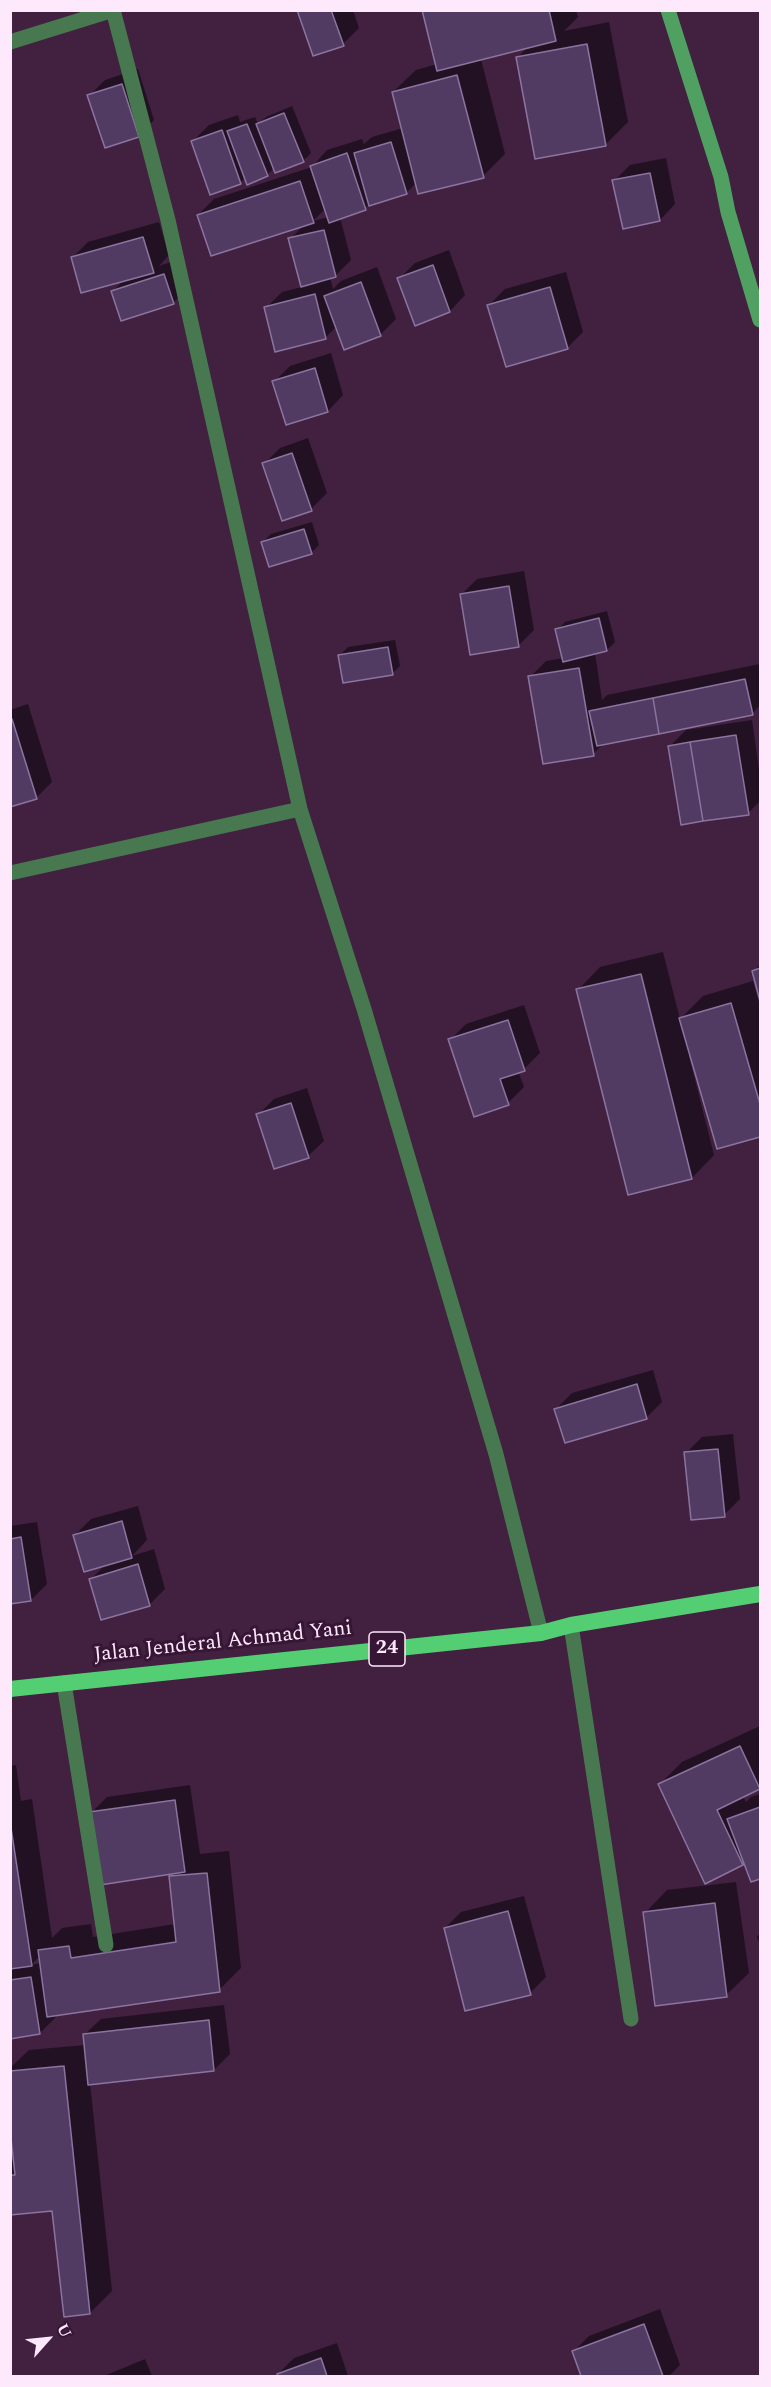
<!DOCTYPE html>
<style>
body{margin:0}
#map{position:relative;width:771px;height:2387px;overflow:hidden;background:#412040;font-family:Spectral,serif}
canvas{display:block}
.frame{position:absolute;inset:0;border:12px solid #fee8fc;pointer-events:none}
.north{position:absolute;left:18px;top:2309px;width:60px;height:60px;-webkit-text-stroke:4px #371635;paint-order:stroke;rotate:63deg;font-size:16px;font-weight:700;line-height:24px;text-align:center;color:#fee8fc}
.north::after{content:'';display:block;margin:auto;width:21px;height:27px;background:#fee8fc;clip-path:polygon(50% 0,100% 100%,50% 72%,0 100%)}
</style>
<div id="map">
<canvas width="771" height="2387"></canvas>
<div class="frame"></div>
<div class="north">U</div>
</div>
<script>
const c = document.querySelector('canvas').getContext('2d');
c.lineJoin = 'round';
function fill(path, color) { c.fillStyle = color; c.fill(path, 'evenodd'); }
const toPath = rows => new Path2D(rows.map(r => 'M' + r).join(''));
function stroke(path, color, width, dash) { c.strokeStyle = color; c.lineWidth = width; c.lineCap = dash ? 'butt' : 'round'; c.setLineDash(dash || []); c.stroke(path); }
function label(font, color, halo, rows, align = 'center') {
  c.font = font + ' Spectral,serif'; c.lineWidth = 6; c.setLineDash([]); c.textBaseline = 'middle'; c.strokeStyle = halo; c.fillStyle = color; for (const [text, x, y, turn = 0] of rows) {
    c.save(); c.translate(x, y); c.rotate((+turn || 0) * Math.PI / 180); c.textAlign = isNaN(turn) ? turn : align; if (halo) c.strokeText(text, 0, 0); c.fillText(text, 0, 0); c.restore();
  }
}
const shadow = toPath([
 [299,10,353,10,359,28,343,44],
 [423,10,576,10,578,17,564,31,609,22,628,122,605,145,517,58,529,46,481,59,505,154,483,176,417,182,406,193,369,204,365,208,340,217,351,260,335,276,330,277,333,289,341,281,377,267,396,319,380,335,337,326,325,338,266,308,282,292,302,287,290,239,305,224,198,215,214,199,312,167,327,150,362,139,364,144,372,137,403,128,393,92,416,70,437,64],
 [326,208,329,217,313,221],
 [138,69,154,120,138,136,89,96,105,80],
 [292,106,311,153,303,161,275,167,267,175,246,177,240,183,193,141,209,125,238,115,240,122,255,117,258,124,266,117],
 [666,158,675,204,660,220,614,181,630,165],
 [159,222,169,255,159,266,180,259,189,287,173,303,113,291,125,279,72,258,88,242],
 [449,250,465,295,450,311,399,279,415,263],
 [566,272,583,332,567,348,489,305,505,289],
 [331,353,343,395,328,411,274,382,290,366],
 [308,438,327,493,311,509,264,464,280,448],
 [312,522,319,545,311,553,263,542,271,534],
 [524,571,534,630,518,646,461,595,477,579],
 [607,611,615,642,607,650,595,653,602,700,607,695,760,664,760,705,752,714,604,743,593,754,530,677,546,661,564,658,557,630,565,622],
 [395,640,400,666,392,674,340,655,348,647],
 [28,704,52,782,36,798,10,806,10,710],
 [752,720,760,776,760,801,748,813,670,746,686,730],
 [663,952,680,1019,703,996,753,981,760,1006,760,1135,718,1147,692,1055,689,1056,714,1155,692,1178,578,990,600,967],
 [760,964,760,995,754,971],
 [524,1005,540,1053,524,1069,518,1071,524,1087,508,1103,450,1040,466,1024],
 [307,1088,324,1141,308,1156,258,1115,274,1099],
 [653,1370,662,1402,646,1418,556,1409,572,1393],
 [733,1434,740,1499,724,1515,686,1453,702,1437],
 [138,1506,147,1540,132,1556,154,1549,165,1589,149,1605,91,1579,107,1563,75,1535,91,1519],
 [37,1522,47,1584,31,1600,10,1603,10,1526],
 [760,1726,760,1787,743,1796,746,1802,751,1797,760,1794,760,1877,752,1880,745,1862,743,1864,659,1785,682,1762],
 [16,1765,21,1801,32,1799,52,1938,62,1928,91,1924,93,1937,175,1924,170,1877,175,1872,91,1813,107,1797,190,1785,200,1854,229,1851,241,1968,219,1990,55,2014,56,2017,40,2033,10,2037,10,1766],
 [40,1956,41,1963,31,1965],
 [736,1882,749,1973,726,1995,645,1913,667,1890],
 [524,1896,546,1977,530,1993,445,1928,461,1912],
 [760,1933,760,1945,757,1937],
 [224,2005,230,2054,214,2070,90,2083,112,2291,90,2313,54,2210,10,2214,10,2163,15,2158,10,2114,10,2068,29,2050,86,2045,85,2034,101,2019],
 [660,2309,680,2365,669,2376,582,2376,573,2352,589,2336],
 [337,2343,348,2376,279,2376,278,2374,294,2358],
 [145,2359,152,2376,104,2376]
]);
const building = toPath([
 [297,10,331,10,344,46,313,56,297,10],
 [422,10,549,10,556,41,437,71,422,10],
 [587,44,606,146,535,159,516,57,587,44],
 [457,75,484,178,418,194,392,92,457,75],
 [122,84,139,137,105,148,87,95,122,84],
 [284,113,304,162,275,173,256,124,284,113],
 [247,124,268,176,247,185,227,131,247,124],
 [222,130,241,184,210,195,191,141,222,130],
 [391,142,407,194,369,206,354,153,391,142],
 [347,153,366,210,329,223,310,166,347,153],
 [650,173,660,221,623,229,612,180,650,173],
 [300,181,314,223,211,256,197,215,300,181],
 [324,230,336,277,301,287,288,238,324,230],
 [143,237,154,273,81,293,71,257,143,237],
 [433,265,450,312,415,326,397,278,433,265],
 [164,274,174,304,121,321,111,291,164,274],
 [361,282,381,336,344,350,324,296,361,282],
 [550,287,568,349,506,367,487,305,550,287],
 [315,294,326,339,275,352,264,307,315,294],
 [315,368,328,412,286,425,272,381,315,368],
 [292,453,312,511,282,521,262,463,292,453],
 [304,529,312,554,269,567,261,542,304,529],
 [509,586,519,647,470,655,460,594,509,586],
 [599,618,607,651,563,662,555,629,599,618],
 [388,647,393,675,343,683,338,655,388,647],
 [579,668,594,756,543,764,528,676,579,668],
 [745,679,753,715,659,734,653,698,745,679],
 [653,698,659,734,597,746,589,711,653,698],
 [12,719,37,799,10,807,10,720,12,719],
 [736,735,749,815,703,821,690,742,736,735],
 [690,742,703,821,681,825,668,746,690,742],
 [760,968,760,1001,752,971,760,968],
 [641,974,692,1179,628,1195,576,989,641,974],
 [731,1003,760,1104,760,1137,717,1149,679,1018,731,1003],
 [508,1020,525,1071,500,1079,509,1105,474,1117,448,1039,508,1020],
 [291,1103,309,1158,274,1169,256,1114,291,1103],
 [637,1384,647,1419,565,1443,554,1409,637,1384],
 [718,1449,725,1517,691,1520,684,1452,718,1449],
 [122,1521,132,1558,84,1572,73,1535,122,1521],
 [21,1537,31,1601,10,1604,10,1539,21,1537],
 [138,1564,150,1606,101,1620,89,1579,138,1564],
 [740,1746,760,1789,717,1810,743,1865,705,1884,658,1784,740,1746],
 [175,1800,185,1872,100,1885,89,1812,175,1800],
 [760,1807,760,1879,751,1882,727,1819,760,1807],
 [10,1821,32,1966,10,1969,10,1821],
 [207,1873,220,1992,47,2017,38,1950,69,1946,71,1958,176,1942,169,1876,207,1873],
 [715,1903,727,1997,655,2006,643,1912,715,1903],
 [508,1911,531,1995,465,2011,444,1928,508,1911],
 [31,1977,40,2034,10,2039,10,1980,31,1977],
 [209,2020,214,2071,88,2085,83,2034,209,2020],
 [64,2066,90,2314,64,2317,52,2211,10,2215,10,2175,15,2175,10,2129,10,2071,64,2066],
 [644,2324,663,2376,581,2376,572,2351,644,2324],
 [321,2358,327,2376,277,2376,277,2374,321,2358]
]);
const service = toPath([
 [571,1625,631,2019],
 [64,1683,106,1945]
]);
const minor = toPath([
 [113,10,168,220,300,809,364,1009,496,1454,541,1633],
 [10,42,113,10],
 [10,873,300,809]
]);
const secondary = toPath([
 [668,10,721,177,728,212,760,320]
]);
const trunk = toPath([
 [10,1689,541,1633,571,1625,760,1594]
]);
const shields = [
 [387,1649,36]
];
const shieldNames = [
 ["24",387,1649]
];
const streetNames = [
 ["Jalan Jenderal Achmad Yani",223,1643,-6]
];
fill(shadow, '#0007');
fill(building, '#513b63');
stroke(building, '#8b749f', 1.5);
stroke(service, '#477850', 15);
stroke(minor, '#477850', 15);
stroke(secondary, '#4fa061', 15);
stroke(trunk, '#54ce72', 16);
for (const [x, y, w] of shields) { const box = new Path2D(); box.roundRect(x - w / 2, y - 17, w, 34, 4.5); c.fillStyle = '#371635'; c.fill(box); stroke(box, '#fee8fc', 1.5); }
label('bold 20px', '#fee8fc', null, shieldNames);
label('21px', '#fee8fc', '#371635', streetNames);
</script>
